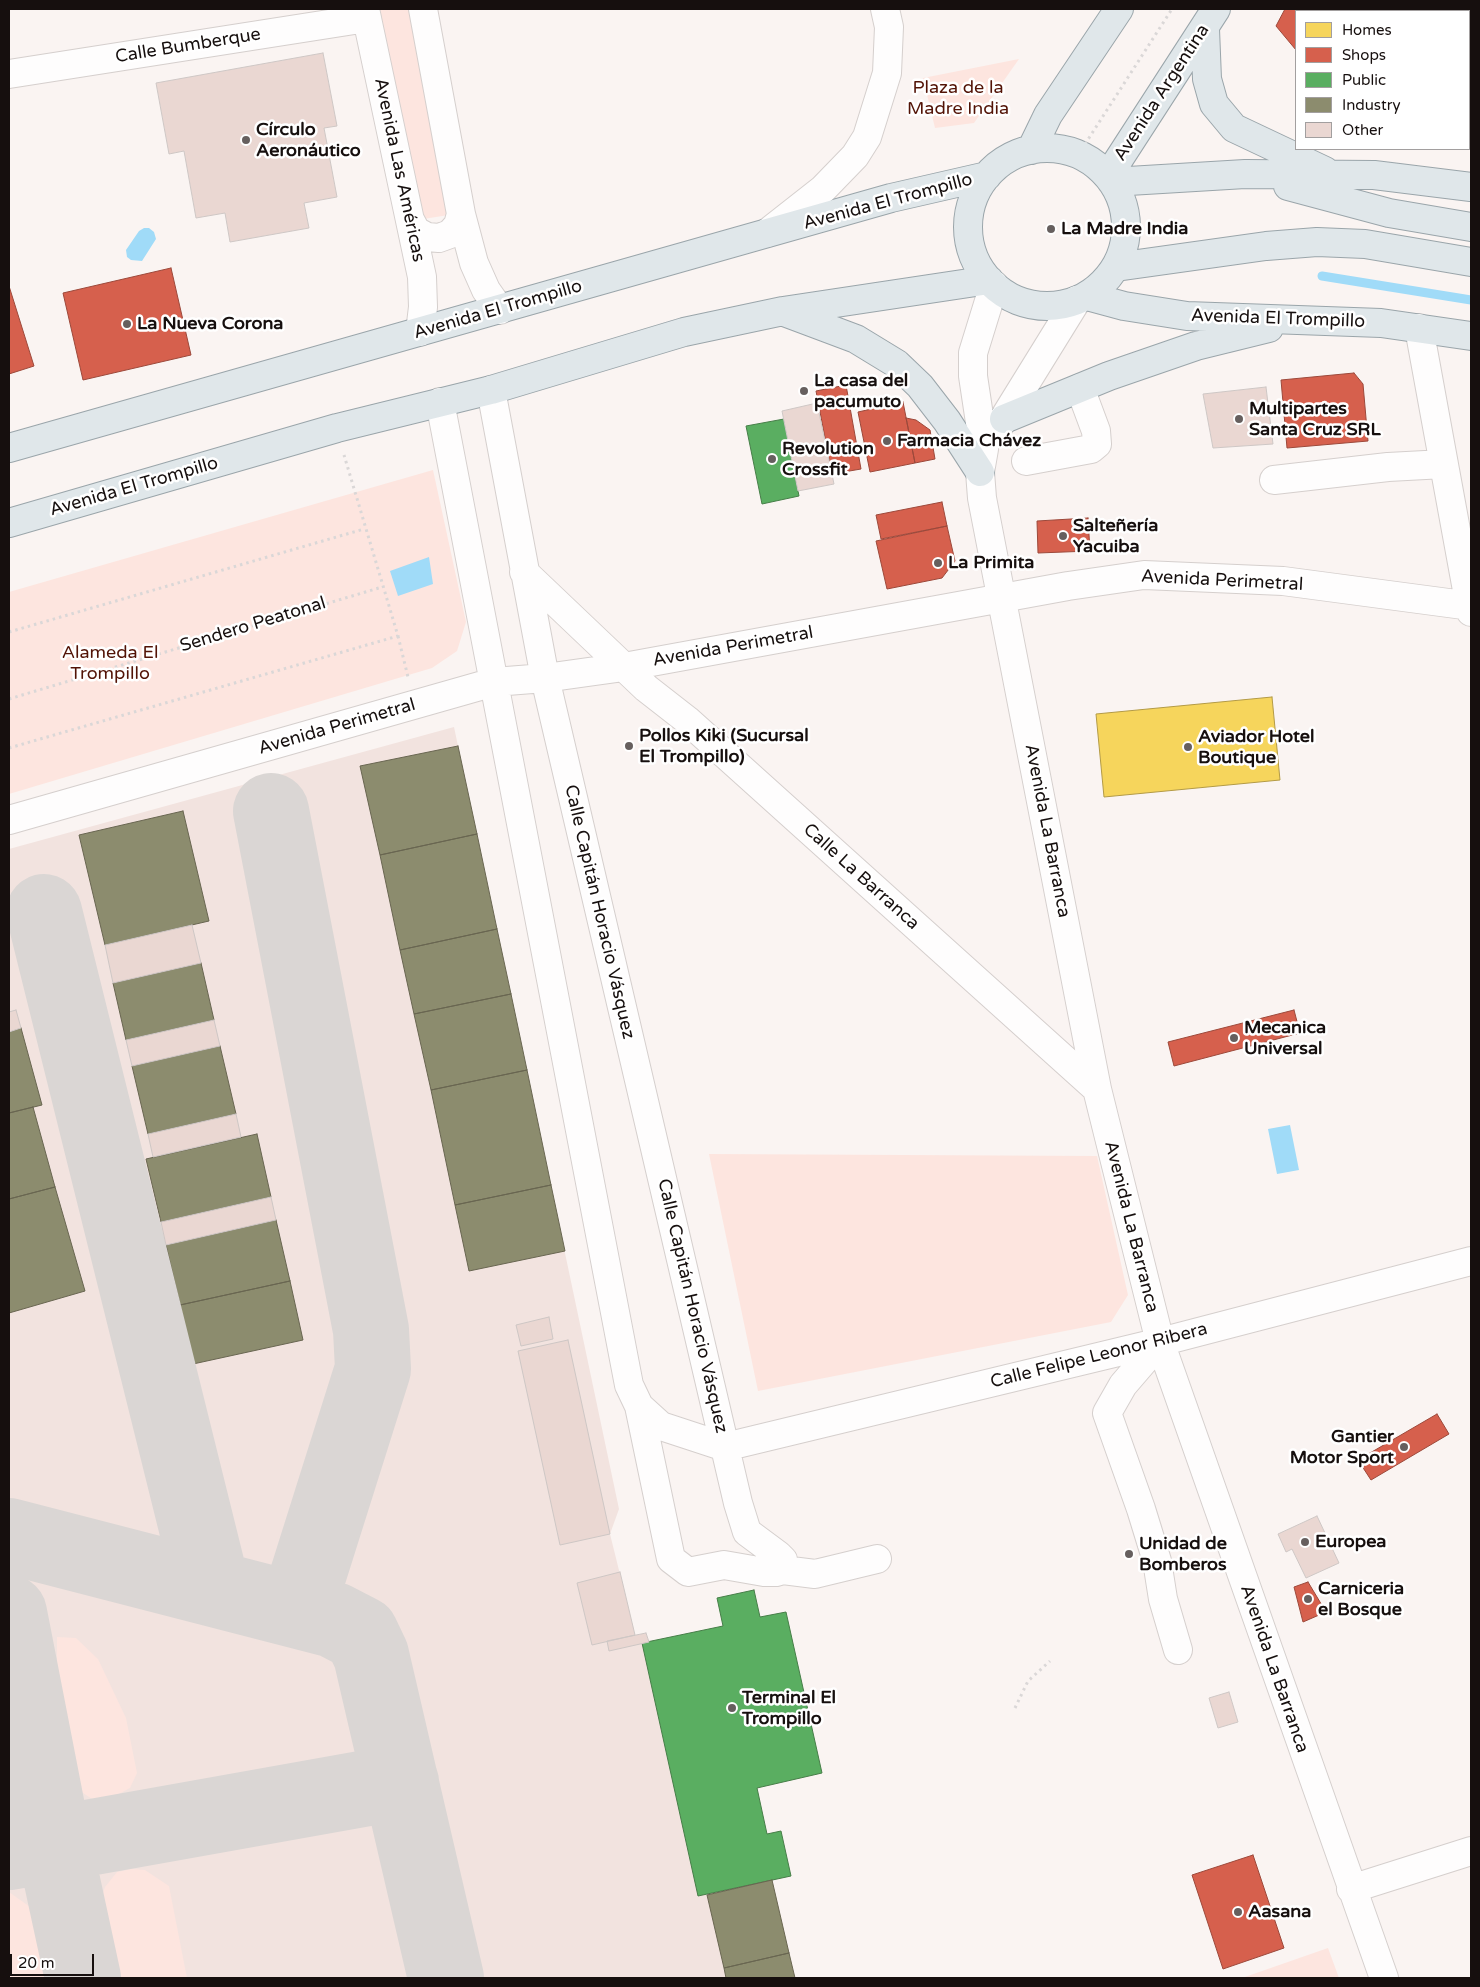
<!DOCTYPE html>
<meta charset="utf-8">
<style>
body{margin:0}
#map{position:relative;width:1480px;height:1987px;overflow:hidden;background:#faf4f2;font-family:"Varela Round",sans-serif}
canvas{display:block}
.frame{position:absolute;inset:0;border:10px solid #160f0e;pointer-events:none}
.legend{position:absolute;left:1295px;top:10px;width:175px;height:140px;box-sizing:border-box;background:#fff;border:1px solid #a29f9f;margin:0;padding:6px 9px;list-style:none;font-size:15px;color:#160f0e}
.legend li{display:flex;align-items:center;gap:10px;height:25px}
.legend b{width:25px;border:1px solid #a29f9f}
.scale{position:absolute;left:10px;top:1954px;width:84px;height:22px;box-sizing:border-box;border:2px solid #160f0e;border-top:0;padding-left:6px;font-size:15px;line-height:18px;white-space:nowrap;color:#160f0e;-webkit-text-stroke:4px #fff;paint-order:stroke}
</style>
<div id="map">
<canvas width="1480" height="1987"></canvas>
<div class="frame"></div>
<ul class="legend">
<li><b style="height:14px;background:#f6d55c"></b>Homes</li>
<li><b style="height:14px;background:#d6604d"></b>Shops</li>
<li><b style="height:14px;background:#5aae61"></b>Public</li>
<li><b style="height:14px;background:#8c8c6e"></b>Industry</li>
<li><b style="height:14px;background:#ead7d2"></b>Other</li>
</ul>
<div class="scale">20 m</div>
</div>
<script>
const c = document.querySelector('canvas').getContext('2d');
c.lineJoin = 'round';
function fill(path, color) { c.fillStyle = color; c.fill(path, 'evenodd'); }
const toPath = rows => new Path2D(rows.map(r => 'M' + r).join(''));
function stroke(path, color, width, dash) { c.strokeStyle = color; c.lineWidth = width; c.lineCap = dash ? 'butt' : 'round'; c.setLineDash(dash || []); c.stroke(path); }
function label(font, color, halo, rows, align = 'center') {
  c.font = font + ' "Varela Round",sans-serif'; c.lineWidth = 5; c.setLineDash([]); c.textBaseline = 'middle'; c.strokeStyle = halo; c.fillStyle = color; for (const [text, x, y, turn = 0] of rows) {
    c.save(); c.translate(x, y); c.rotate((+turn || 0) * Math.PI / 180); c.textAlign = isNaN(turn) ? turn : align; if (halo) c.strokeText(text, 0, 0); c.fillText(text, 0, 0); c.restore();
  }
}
const built = toPath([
 [454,727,619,1509,610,1534,635,1635,649,1642,723,1626,717,1598,754,1590,760,1617,786,1612,822,1773,757,1788,767,1834,781,1831,791,1876,772,1880,795,1978,9,1978,9,849]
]);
const green = toPath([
 [375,9,417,9,455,214,417,220],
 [1019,59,974,123,935,128,923,78],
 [433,470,466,622,457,651,432,668,9,794,9,592],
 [709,1154,1097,1156,1128,1295,1111,1322,758,1391],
 [57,1637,76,1638,98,1659,126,1718,137,1773,130,1788,115,1796,92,1799,77,1789,62,1765,50,1694,57,1680],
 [9,1768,18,1813,9,1819],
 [132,1869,145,1870,169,1886,187,1978,109,1978,100,1938,99,1905,105,1887,117,1872],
 [9,1892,33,1909,46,1978,9,1978],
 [1328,1948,1339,1978,1242,1978]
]);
const water = toPath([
 [144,228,149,228,154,232,156,239,142,261,131,260,127,257,126,250,139,231],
 [429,557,433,584,398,596,390,571],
 [1290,1125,1299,1170,1277,1174,1268,1129]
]);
const homes = toPath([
 [1272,697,1280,780,1104,797,1096,714,1272,697]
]);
const shops = toPath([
 [1285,9,1295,9,1298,11,1296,11,1296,50,1276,26,1285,9],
 [171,268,191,355,83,380,63,293,171,268],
 [9,286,34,366,9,374,9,286],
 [1354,373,1363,384,1368,441,1287,448,1281,380,1354,373],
 [846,385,861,469,832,474,816,391,846,385],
 [903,402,915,463,870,472,858,412,903,402],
 [906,418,916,420,930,430,935,459,915,463,906,418],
 [942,502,947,526,881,539,876,515,942,502],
 [1088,518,1090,551,1038,553,1037,521,1088,518],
 [947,526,955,561,942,578,887,589,876,541,947,526],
 [1294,1010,1300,1033,1174,1066,1168,1042,1294,1010],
 [1437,1414,1449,1434,1371,1480,1358,1460,1437,1414],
 [1308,1582,1326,1612,1303,1622,1294,1587,1308,1582],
 [1253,1855,1284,1948,1223,1969,1192,1875,1253,1855]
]);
const public = toPath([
 [784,419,799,496,762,504,746,426,784,419],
 [754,1590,760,1617,786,1612,822,1773,757,1788,767,1834,781,1831,791,1876,698,1896,642,1643,723,1626,717,1598,754,1590]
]);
const industry = toPath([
 [458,746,477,834,380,855,360,766,458,746],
 [183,811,209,921,105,945,79,835,183,811],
 [477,834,497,929,400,950,380,855,477,834],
 [497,929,511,994,414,1014,400,950,497,929],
 [201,963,214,1020,126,1040,113,983,201,963],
 [511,994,527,1070,431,1090,414,1014,511,994],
 [21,1028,42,1105,9,1113,9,1032,21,1028],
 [220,1046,236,1114,148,1134,132,1066,220,1046],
 [527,1070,551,1185,455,1205,431,1090,527,1070],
 [33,1107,55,1187,9,1199,9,1113,33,1107],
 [257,1134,271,1197,161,1222,146,1159,257,1134],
 [551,1185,565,1251,469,1271,455,1205,551,1185],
 [55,1187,85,1291,9,1313,9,1199,55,1187],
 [276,1220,290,1281,180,1305,166,1245,276,1220],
 [290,1281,303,1340,193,1364,180,1305,290,1281],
 [772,1880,789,1953,724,1968,707,1895,772,1880],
 [789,1953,795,1978,726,1978,724,1968,789,1953]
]);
const stream = toPath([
 [1322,276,1471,300]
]);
const taxiway = toPath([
 [271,811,371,1330,373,1369,297,1610],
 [44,912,212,1588],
 [9,1536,334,1620,361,1634,371,1655,446,1978],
 [9,1613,54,1844,83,1978],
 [9,1852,401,1782]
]);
const building = toPath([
 [323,53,337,126,324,128,337,197,304,203,309,228,230,242,225,213,196,218,184,151,169,154,156,83,323,53],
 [1266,387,1273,444,1213,448,1203,394,1266,387],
 [817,403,834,484,798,491,782,411,817,403],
 [192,925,201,963,113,983,105,945,192,925],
 [16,1010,21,1028,9,1032,9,1012,16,1010],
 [214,1020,220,1046,132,1066,126,1040,214,1020],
 [236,1114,241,1137,153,1157,148,1134,236,1114],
 [271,1197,276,1220,166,1245,161,1222,271,1197],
 [549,1317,553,1339,521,1346,516,1325,549,1317],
 [568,1340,610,1534,560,1545,518,1351,568,1340],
 [1317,1516,1339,1563,1306,1578,1292,1549,1286,1552,1278,1534,1317,1516],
 [620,1572,635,1635,592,1645,577,1583,620,1572],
 [646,1633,649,1642,609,1651,607,1641,646,1633],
 [1229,1692,1238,1722,1218,1728,1209,1698,1229,1692]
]);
const path = toPath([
 [1078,155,1172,9],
 [9,632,364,529],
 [398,636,408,677],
 [9,699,382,587],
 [9,748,398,636,344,455],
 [1015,1708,1028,1681,1050,1661]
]);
const minor = toPath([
 [365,9,422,277,423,307,420,332],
 [423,9,461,214,474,263,486,290,500,310],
 [9,74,367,18],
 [410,220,416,231,427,237,439,238,450,234,458,225,461,214],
 [767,233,823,189,855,156,867,137,887,73,889,27,885,9],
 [994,285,973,353,973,376,984,449,980,472,982,498,1097,1089,1160,1342,1384,1978],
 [1419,328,1471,612],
 [491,390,545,678,738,1503,747,1532,778,1555,783,1560,783,1570],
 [440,402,629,1385,639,1406,661,1426,725,1447],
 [996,431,1077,300],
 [1026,461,1091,449,1097,444,1096,431,1080,388],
 [1274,480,1388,467,1444,464],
 [524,572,646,688,687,720,1097,1089],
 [9,820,494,682,545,678,624,667,1068,586,1144,575,1283,581,1471,606],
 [1160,1342,1123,1385,1107,1413,1141,1509,1157,1561,1163,1599,1178,1650],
 [639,1406,671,1559,688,1572,724,1565,764,1572,776,1572,783,1570,815,1574,877,1559],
 [725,1447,1160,1342,1471,1261],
 [1351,1889,1471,1851]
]);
const major = toPath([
 [1205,29,1207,79,1214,104,1234,128,1325,171],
 '968 227a79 79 0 1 1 158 0a79 79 0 1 1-158 0Z',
 [1031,150,1048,115,1119,9],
 [1108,176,1216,9],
 [1112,182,1245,174,1374,175,1471,187],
 [1288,186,1389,213,1471,227],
 [1116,267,1266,246,1317,242,1365,244,1471,262],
 [1087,296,1124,306,1187,316,1381,323,1471,336],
 [784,312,856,339,897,364,920,386,947,421,980,472],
 [1004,419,1109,376,1196,346,1269,328],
 [9,448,891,198,987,176],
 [9,523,337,428,491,390,684,332,783,311,989,280]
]);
const markers = [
 [246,140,5,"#665f5e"],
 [1051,229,5,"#665f5e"],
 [127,324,5,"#665f5e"],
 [804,391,5,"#665f5e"],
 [1239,419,5,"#665f5e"],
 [887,441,5,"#665f5e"],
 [772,459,5,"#665f5e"],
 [1063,536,5,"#665f5e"],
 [938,563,5,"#665f5e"],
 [629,746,5,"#665f5e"],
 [1188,747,5,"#665f5e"],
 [1234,1038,5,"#665f5e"],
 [1404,1447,5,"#665f5e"],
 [1305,1542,5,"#665f5e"],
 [1129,1554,5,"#665f5e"],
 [1308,1599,5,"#665f5e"],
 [732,1708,5,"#665f5e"],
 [1238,1912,5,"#665f5e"]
];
const streetNames = [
 ["Calle Bumberque",188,46,-9],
 ["Avenida Argentina",1162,93,-57],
 ["Avenida Las Américas",399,170,78],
 ["Avenida El Trompillo",888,202,-15],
 ["Avenida El Trompillo",498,310,-16],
 ["Avenida El Trompillo",1278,319,2],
 ["Avenida El Trompillo",134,487,-16],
 ["Avenida Perimetral",1222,581,3],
 ["Sendero Peatonal",253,625,-17],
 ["Avenida Perimetral",733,647,-10],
 ["Avenida Perimetral",337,727,-16],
 ["Avenida La Barranca",1047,831,79],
 ["Calle La Barranca",861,877,42],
 ["Calle Capitán Horacio Vásquez",599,912,77],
 ["Avenida La Barranca",1131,1227,76],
 ["Calle Capitán Horacio Vásquez",692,1306,77],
 ["Calle Felipe Leonor Ribera",1099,1356,-14],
 ["Avenida La Barranca",1274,1669,71]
];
const parkNames = [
 ["Plaza de la",958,88],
 ["Madre India",958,109],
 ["Alameda El",110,653],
 ["Trompillo",110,674]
];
const poiNames = [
 ["Círculo",256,130],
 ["Aeronáutico",256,151],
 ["La Madre India",1061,229],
 ["La Nueva Corona",137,324],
 ["La casa del",814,381],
 ["pacumuto",814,402],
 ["Multipartes",1249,409],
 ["Santa Cruz SRL",1249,430],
 ["Farmacia Chávez",897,441],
 ["Revolution",782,449],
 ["Crossfit",782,470],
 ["Salteñería",1073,526],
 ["Yacuiba",1073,547],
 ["La Primita",948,563],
 ["Pollos Kiki (Sucursal",639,736],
 ["El Trompillo)",639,757],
 ["Aviador Hotel",1198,737],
 ["Boutique",1198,758],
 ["Mecanica",1244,1028],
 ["Universal",1244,1049],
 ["Gantier",1394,1437,"right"],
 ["Motor Sport",1394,1458,"right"],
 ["Europea",1315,1542],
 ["Unidad de",1139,1544],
 ["Bomberos",1139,1565],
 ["Carniceria",1318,1589],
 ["el Bosque",1318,1610],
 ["Terminal El",742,1698],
 ["Trompillo",742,1719],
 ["Aasana",1248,1912]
];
fill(built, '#f2e3df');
fill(green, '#fde5df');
fill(water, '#a0dbf8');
fill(homes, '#f6d55c');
stroke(homes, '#b39a45', 1);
fill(shops, '#d6604d');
stroke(shops, '#9c483a', 1);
fill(public, '#5aae61');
stroke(public, '#467e48', 1);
fill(industry, '#8c8c6e');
stroke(industry, '#696651', 1);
stroke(stream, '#a0dbf8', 9);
stroke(taxiway, '#dad6d4', 76);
fill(building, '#ead7d2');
stroke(building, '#cec7c5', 1);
stroke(minor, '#d5cfcd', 30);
stroke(major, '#9aa5aa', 30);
stroke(path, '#dad7d7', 3, [2.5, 4]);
stroke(minor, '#fefdfd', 28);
stroke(major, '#e0e7ea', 28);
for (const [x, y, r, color] of markers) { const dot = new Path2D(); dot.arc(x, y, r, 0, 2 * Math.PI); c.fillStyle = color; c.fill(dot); stroke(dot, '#fff', 2); }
label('18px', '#160f0e', '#fff', streetNames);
label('18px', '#521306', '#fff', parkNames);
label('bold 18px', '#160f0e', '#fff', poiNames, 'left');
</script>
